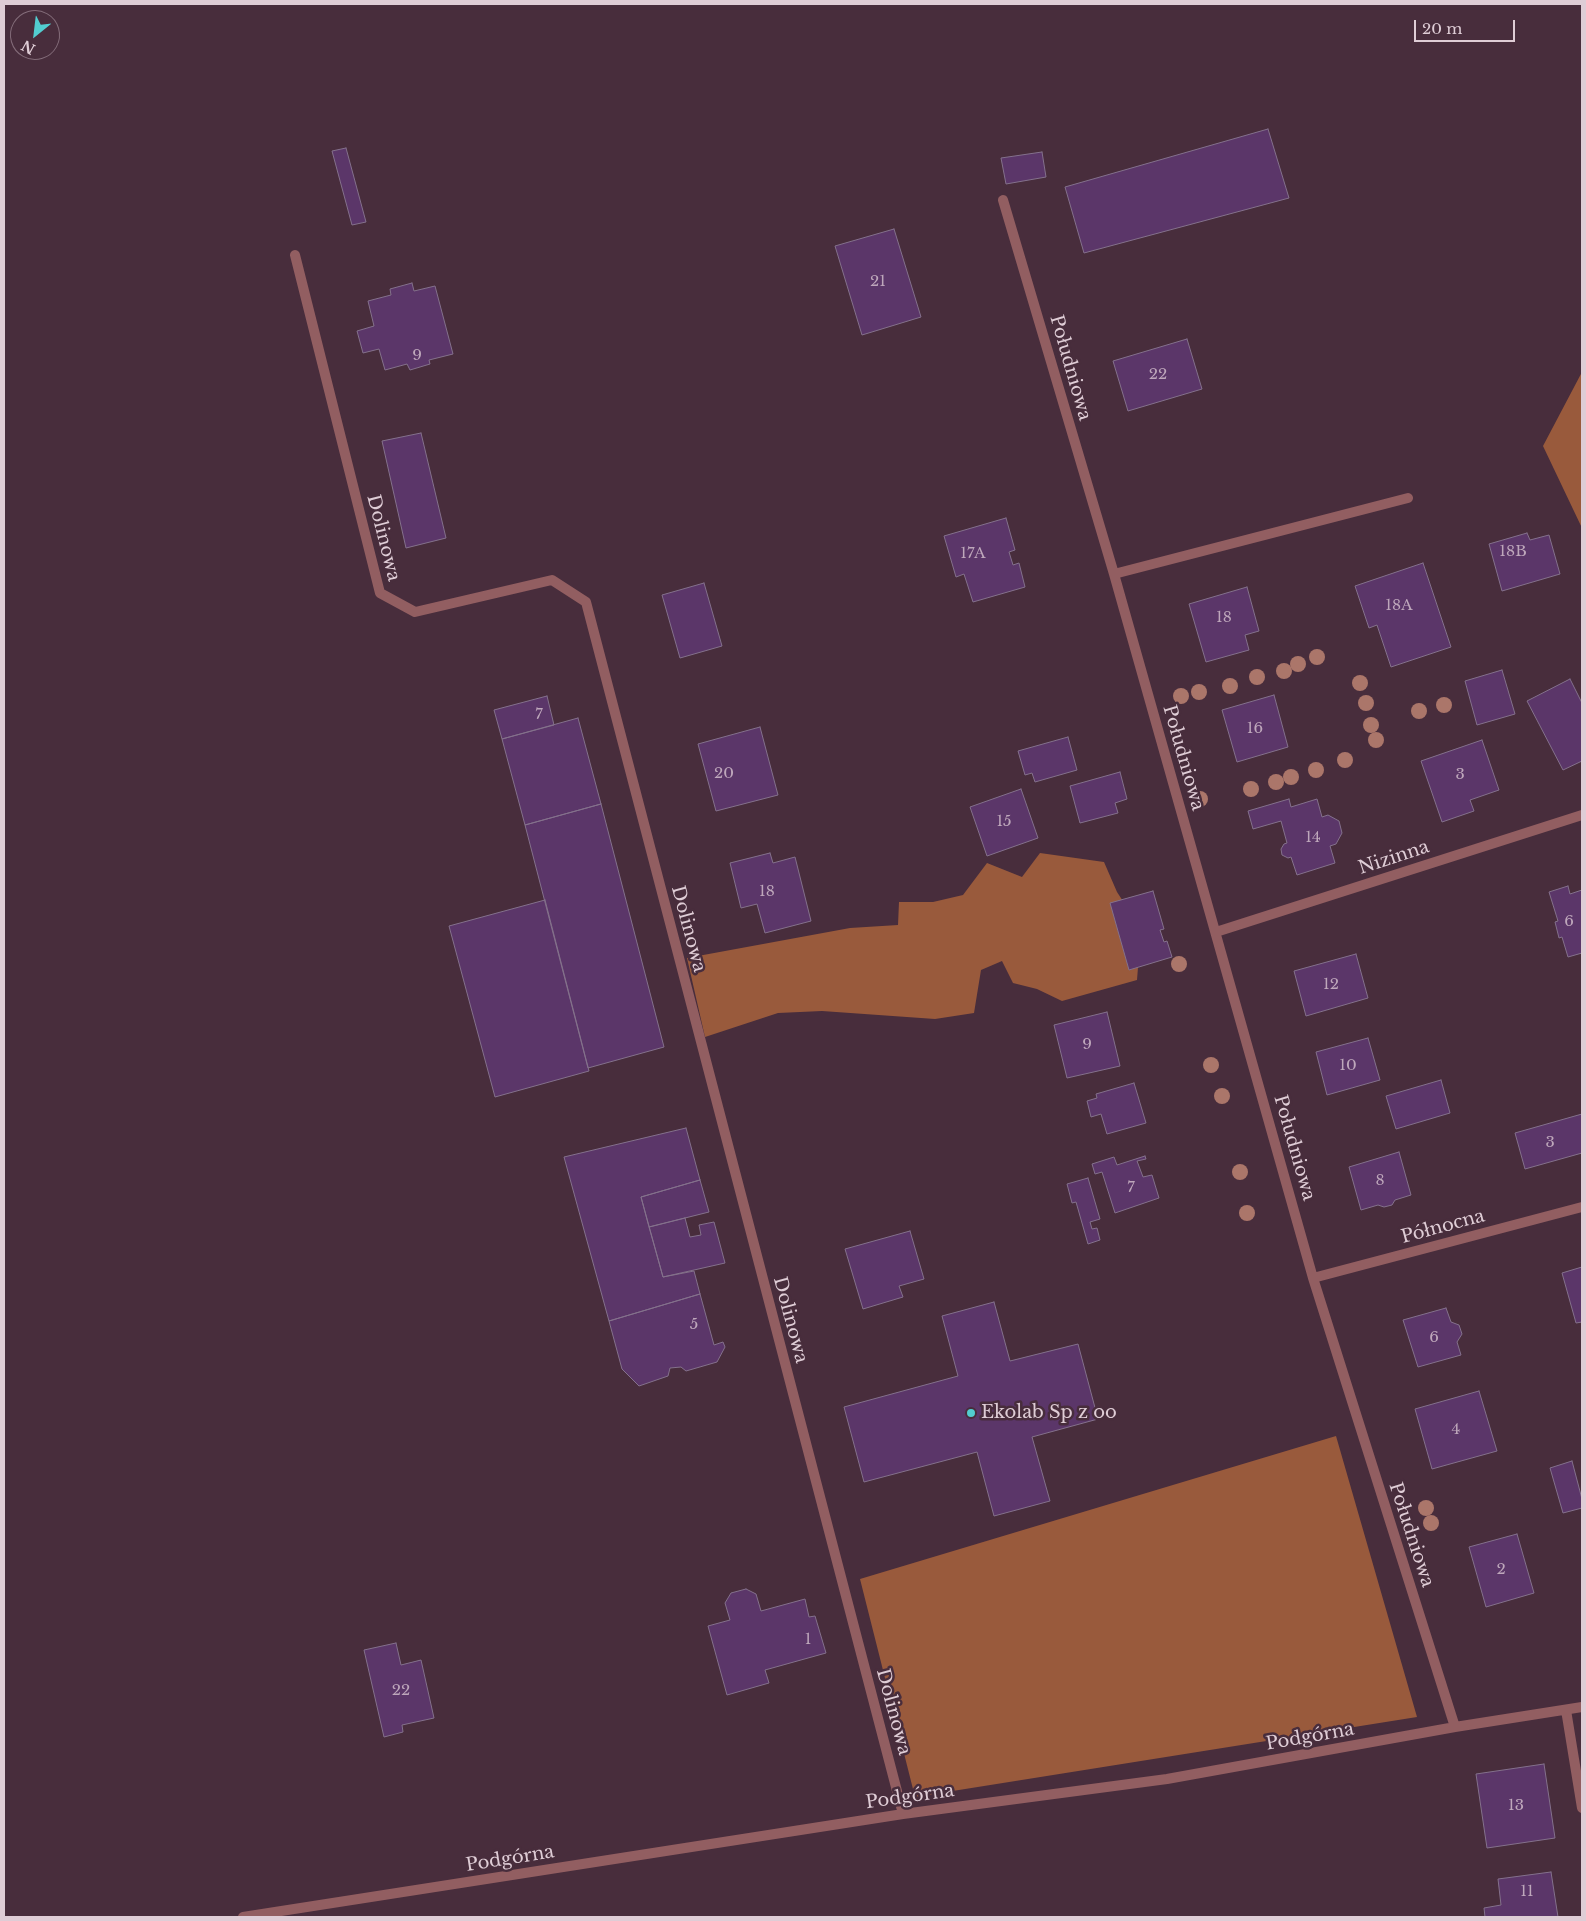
<!DOCTYPE html>
<meta charset="utf-8">
<style>
body{margin:0}
#map{position:relative;width:1586px;height:1921px;overflow:hidden;background:#482d3c;font-family:"Libre Baskerville",serif}
canvas{display:block}
.frame{position:absolute;inset:0;border:5px solid #dfcdd6;pointer-events:none}
.north{position:absolute;left:10px;top:10px;width:50px;height:50px;box-sizing:border-box;background:#482d3c;border:1px solid #846d7a;border-radius:50%;rotate:209deg;font-size:14px;font-weight:700;line-height:20px;text-align:center;color:#dfcdd6}
.north::after{content:'';display:block;margin:auto;width:18px;height:22px;background:#52cdd0;clip-path:polygon(50% 0,100% 100%,50% 72%,0 100%)}
.scale{position:absolute;left:1414px;top:20px;width:101px;height:22px;box-sizing:border-box;border:2px solid #dfcdd6;border-top:0;padding-left:6px;font-size:15px;line-height:18px;white-space:nowrap;color:#dfcdd6;-webkit-text-stroke:4px #482d3c;paint-order:stroke}
</style>
<div id="map">
<canvas width="1586" height="1921"></canvas>
<div class="frame"></div>
<div class="north">N</div>
<div class="scale">20 m</div>
</div>
<script>
const c = document.querySelector('canvas').getContext('2d');
c.lineJoin = 'round';
function fill(path, color) { c.fillStyle = color; c.fill(path, 'evenodd'); }
const toPath = rows => new Path2D(rows.map(r => 'M' + r).join(''));
function stroke(path, color, width, dash) { c.strokeStyle = color; c.lineWidth = width; c.lineCap = dash ? 'butt' : 'round'; c.setLineDash(dash || []); c.stroke(path); }
function label(font, color, halo, rows, align = 'center') {
  c.font = font + ' "Libre Baskerville",serif'; c.lineWidth = 5; c.setLineDash([]); c.textBaseline = 'middle'; c.strokeStyle = halo; c.fillStyle = color; for (const [text, x, y, turn = 0] of rows) {
    c.save(); c.translate(x, y); c.rotate((+turn || 0) * Math.PI / 180); c.textAlign = isNaN(turn) ? turn : align; if (halo) c.strokeText(text, 0, 0); c.fillText(text, 0, 0); c.restore();
  }
}
const forest = toPath([
 [1582,372,1582,528,1543,446],
 [1040,853,1104,862,1117,892,1141,929,1137,980,1062,1001,1037,989,1013,983,1002,961,981,970,974,1013,935,1019,822,1011,778,1013,705,1037,687,958,850,928,898,925,899,902,933,902,963,895,987,863,1022,877],
 [1336,1436,1417,1717,915,1797,860,1579]
]);
const building = toPath([
 [1268,129,1289,198,1084,253,1065,187,1268,129],
 [346,148,366,222,352,225,332,151,346,148],
 [1042,152,1046,177,1006,184,1001,158,1042,152],
 [894,229,921,317,862,335,835,246,894,229],
 [412,283,414,291,435,286,453,354,429,360,430,364,410,370,407,364,385,370,379,349,363,353,357,331,374,326,368,301,391,295,390,289,412,283],
 [1187,339,1202,389,1128,411,1113,361,1187,339],
 [421,433,446,538,406,548,382,441,421,433],
 [1006,518,1015,550,1009,552,1013,565,1019,563,1025,587,973,602,964,574,956,577,944,536,1006,518],
 [1527,533,1530,540,1549,535,1560,574,1502,591,1489,544,1527,533],
 [1423,563,1451,647,1391,667,1377,625,1369,628,1355,586,1423,563],
 [704,583,722,646,680,658,662,595,704,583],
 [1247,587,1259,631,1245,635,1249,650,1206,662,1189,604,1247,587],
 [1502,670,1515,714,1477,725,1465,681,1502,670],
 [1570,679,1582,703,1582,761,1563,770,1527,701,1570,679],
 [1274,695,1288,747,1237,762,1222,710,1274,695],
 [547,696,554,725,502,739,494,710,547,696],
 [578,718,601,804,525,825,502,739,578,718],
 [760,727,778,795,716,811,698,744,760,727],
 [1068,737,1077,770,1035,782,1032,773,1025,775,1018,751,1068,737],
 [1482,740,1499,790,1470,800,1474,811,1442,822,1421,761,1482,740],
 [1120,772,1127,799,1115,803,1118,813,1080,823,1070,786,1120,772],
 [1021,789,1038,838,987,856,970,807,1021,789],
 [1289,799,1291,807,1317,799,1322,817,1328,815,1339,821,1342,833,1336,844,1330,846,1335,863,1297,875,1291,857,1288,858,1282,855,1281,849,1284,844,1287,843,1281,821,1253,829,1248,811,1289,799],
 [601,804,664,1047,588,1068,525,825,601,804],
 [770,853,773,863,795,857,811,921,765,933,757,904,741,908,730,863,770,853],
 [1568,886,1570,894,1582,890,1582,953,1568,957,1562,937,1559,938,1555,922,1558,921,1549,892,1568,886],
 [1153,891,1164,929,1160,930,1164,942,1167,941,1172,957,1129,970,1110,903,1153,891],
 [545,900,589,1071,495,1097,449,926,545,900],
 [1356,954,1368,998,1306,1016,1294,971,1356,954],
 [1107,1012,1120,1066,1067,1078,1054,1025,1107,1012],
 [1368,1038,1380,1080,1327,1095,1316,1052,1368,1038],
 [1441,1080,1450,1113,1396,1129,1386,1096,1441,1080],
 [1134,1083,1146,1123,1107,1134,1101,1114,1091,1117,1087,1101,1097,1098,1096,1094,1134,1083],
 [1582,1114,1582,1153,1525,1169,1515,1133,1582,1114],
 [686,1128,700,1180,641,1197,663,1277,694,1271,700,1294,609,1321,564,1157,686,1128],
 [1399,1152,1411,1195,1395,1200,1392,1205,1384,1207,1378,1205,1361,1210,1349,1167,1399,1152],
 [1145,1156,1146,1159,1137,1161,1143,1177,1152,1175,1159,1198,1115,1213,1102,1172,1095,1174,1092,1164,1114,1157,1117,1165,1145,1156],
 [1088,1178,1100,1219,1090,1222,1092,1229,1097,1228,1100,1240,1088,1244,1076,1202,1072,1203,1067,1184,1088,1178],
 [700,1180,709,1212,649,1227,641,1197,700,1180],
 [685,1218,690,1237,701,1235,699,1225,714,1222,725,1263,663,1277,649,1227,685,1218],
 [910,1231,924,1279,899,1286,903,1297,863,1309,845,1249,910,1231],
 [1582,1267,1582,1322,1576,1323,1562,1273,1582,1267],
 [700,1294,714,1345,723,1342,725,1347,717,1362,686,1371,681,1367,670,1368,668,1376,639,1386,622,1369,609,1321,700,1294],
 [994,1302,1010,1361,1078,1344,1098,1419,1032,1437,1050,1501,994,1516,977,1452,864,1482,844,1407,958,1376,942,1316,994,1302],
 [1446,1308,1451,1322,1459,1325,1462,1334,1457,1342,1461,1355,1418,1367,1403,1320,1446,1308],
 [1479,1391,1497,1451,1432,1469,1415,1409,1479,1391],
 [1572,1461,1582,1499,1582,1508,1563,1513,1550,1468,1572,1461],
 [1517,1534,1534,1593,1486,1607,1469,1547,1517,1534],
 [746,1589,756,1594,761,1611,805,1599,809,1617,815,1616,826,1653,765,1670,769,1683,727,1695,708,1626,730,1620,725,1603,731,1593,746,1589],
 [396,1643,401,1665,421,1660,434,1718,402,1725,403,1732,384,1737,364,1650,396,1643],
 [1544,1764,1555,1838,1487,1848,1476,1774,1544,1764],
 [1551,1872,1558,1917,1485,1917,1484,1908,1501,1905,1498,1879,1551,1872]
]);
const minor = toPath([
 [1003,200,1114,574,1313,1278,1455,1727],
 [295,255,380,593,415,612,552,580,586,602,903,1814],
 [1114,574,1408,498],
 [1216,932,1582,815],
 [1313,1278,1582,1207],
 [1566,1710,1582,1808],
 [243,1917,903,1814,1167,1779,1455,1727,1582,1707]
]);
const trees = [
 [1317,657],
 [1298,664],
 [1284,671],
 [1257,677],
 [1360,683],
 [1230,686],
 [1199,692],
 [1181,696],
 [1366,703],
 [1444,705],
 [1419,711],
 [1371,725],
 [1376,740],
 [1345,760],
 [1316,770],
 [1291,777],
 [1276,782],
 [1251,789],
 [1200,799],
 [1179,964],
 [1211,1065],
 [1222,1096],
 [1240,1172],
 [1247,1213],
 [1426,1508],
 [1431,1523]
];
const markers = [
 [971,1413,5,"#52cdd0"]
];
const numberNames = [
 ["21",878,282],
 ["9",417,356],
 ["22",1158,375],
 ["18B",1513,552],
 ["17A",973,554],
 ["18A",1399,606],
 ["18",1224,618],
 ["7",539,715],
 ["16",1255,729],
 ["20",724,774],
 ["3",1460,775],
 ["15",1004,822],
 ["14",1313,838],
 ["18",767,892],
 ["6",1569,922],
 ["12",1331,985],
 ["9",1087,1045],
 ["10",1348,1066],
 ["3",1550,1143],
 ["8",1380,1181],
 ["7",1131,1188],
 ["5",694,1325],
 ["6",1434,1338],
 ["4",1456,1430],
 ["2",1501,1570],
 ["1",808,1640],
 ["22",401,1691],
 ["13",1516,1806],
 ["11",1527,1892]
];
const streetNames = [
 ["Południowa",1070,368,74],
 ["Dolinowa",383,538,76],
 ["Południowa",1183,758,74],
 ["Nizinna",1394,858,-18],
 ["Dolinowa",688,929,75],
 ["Południowa",1294,1148,74],
 ["Północna",1443,1227,-15],
 ["Dolinowa",790,1320,75],
 ["Południowa",1411,1535,72],
 ["Dolinowa",893,1712,75],
 ["Podgórna",1310,1737,-10],
 ["Podgórna",910,1797,-8],
 ["Podgórna",510,1859,-9]
];
const poiNames = [
 ["Ekolab Sp z oo",981,1413]
];
fill(forest, '#995a3c');
fill(building, '#5b3669');
stroke(building, '#84718c', 1);
stroke(minor, '#925e61', 10);
c.fillStyle = '#ab766a';
for (const [x, y] of trees) { c.beginPath(); c.arc(x, y, 8, 0, 2 * Math.PI); c.fill(); }
for (const [x, y, r, color] of markers) { const dot = new Path2D(); dot.arc(x, y, r, 0, 2 * Math.PI); c.fillStyle = color; c.fill(dot); stroke(dot, '#482d3c', 2); }
label('15px', '#bea7bb', null, numberNames);
label('18px', '#dfcdd6', '#482d3c', streetNames);
label('18px', '#dfcdd6', '#482d3c', poiNames, 'left');
</script>
